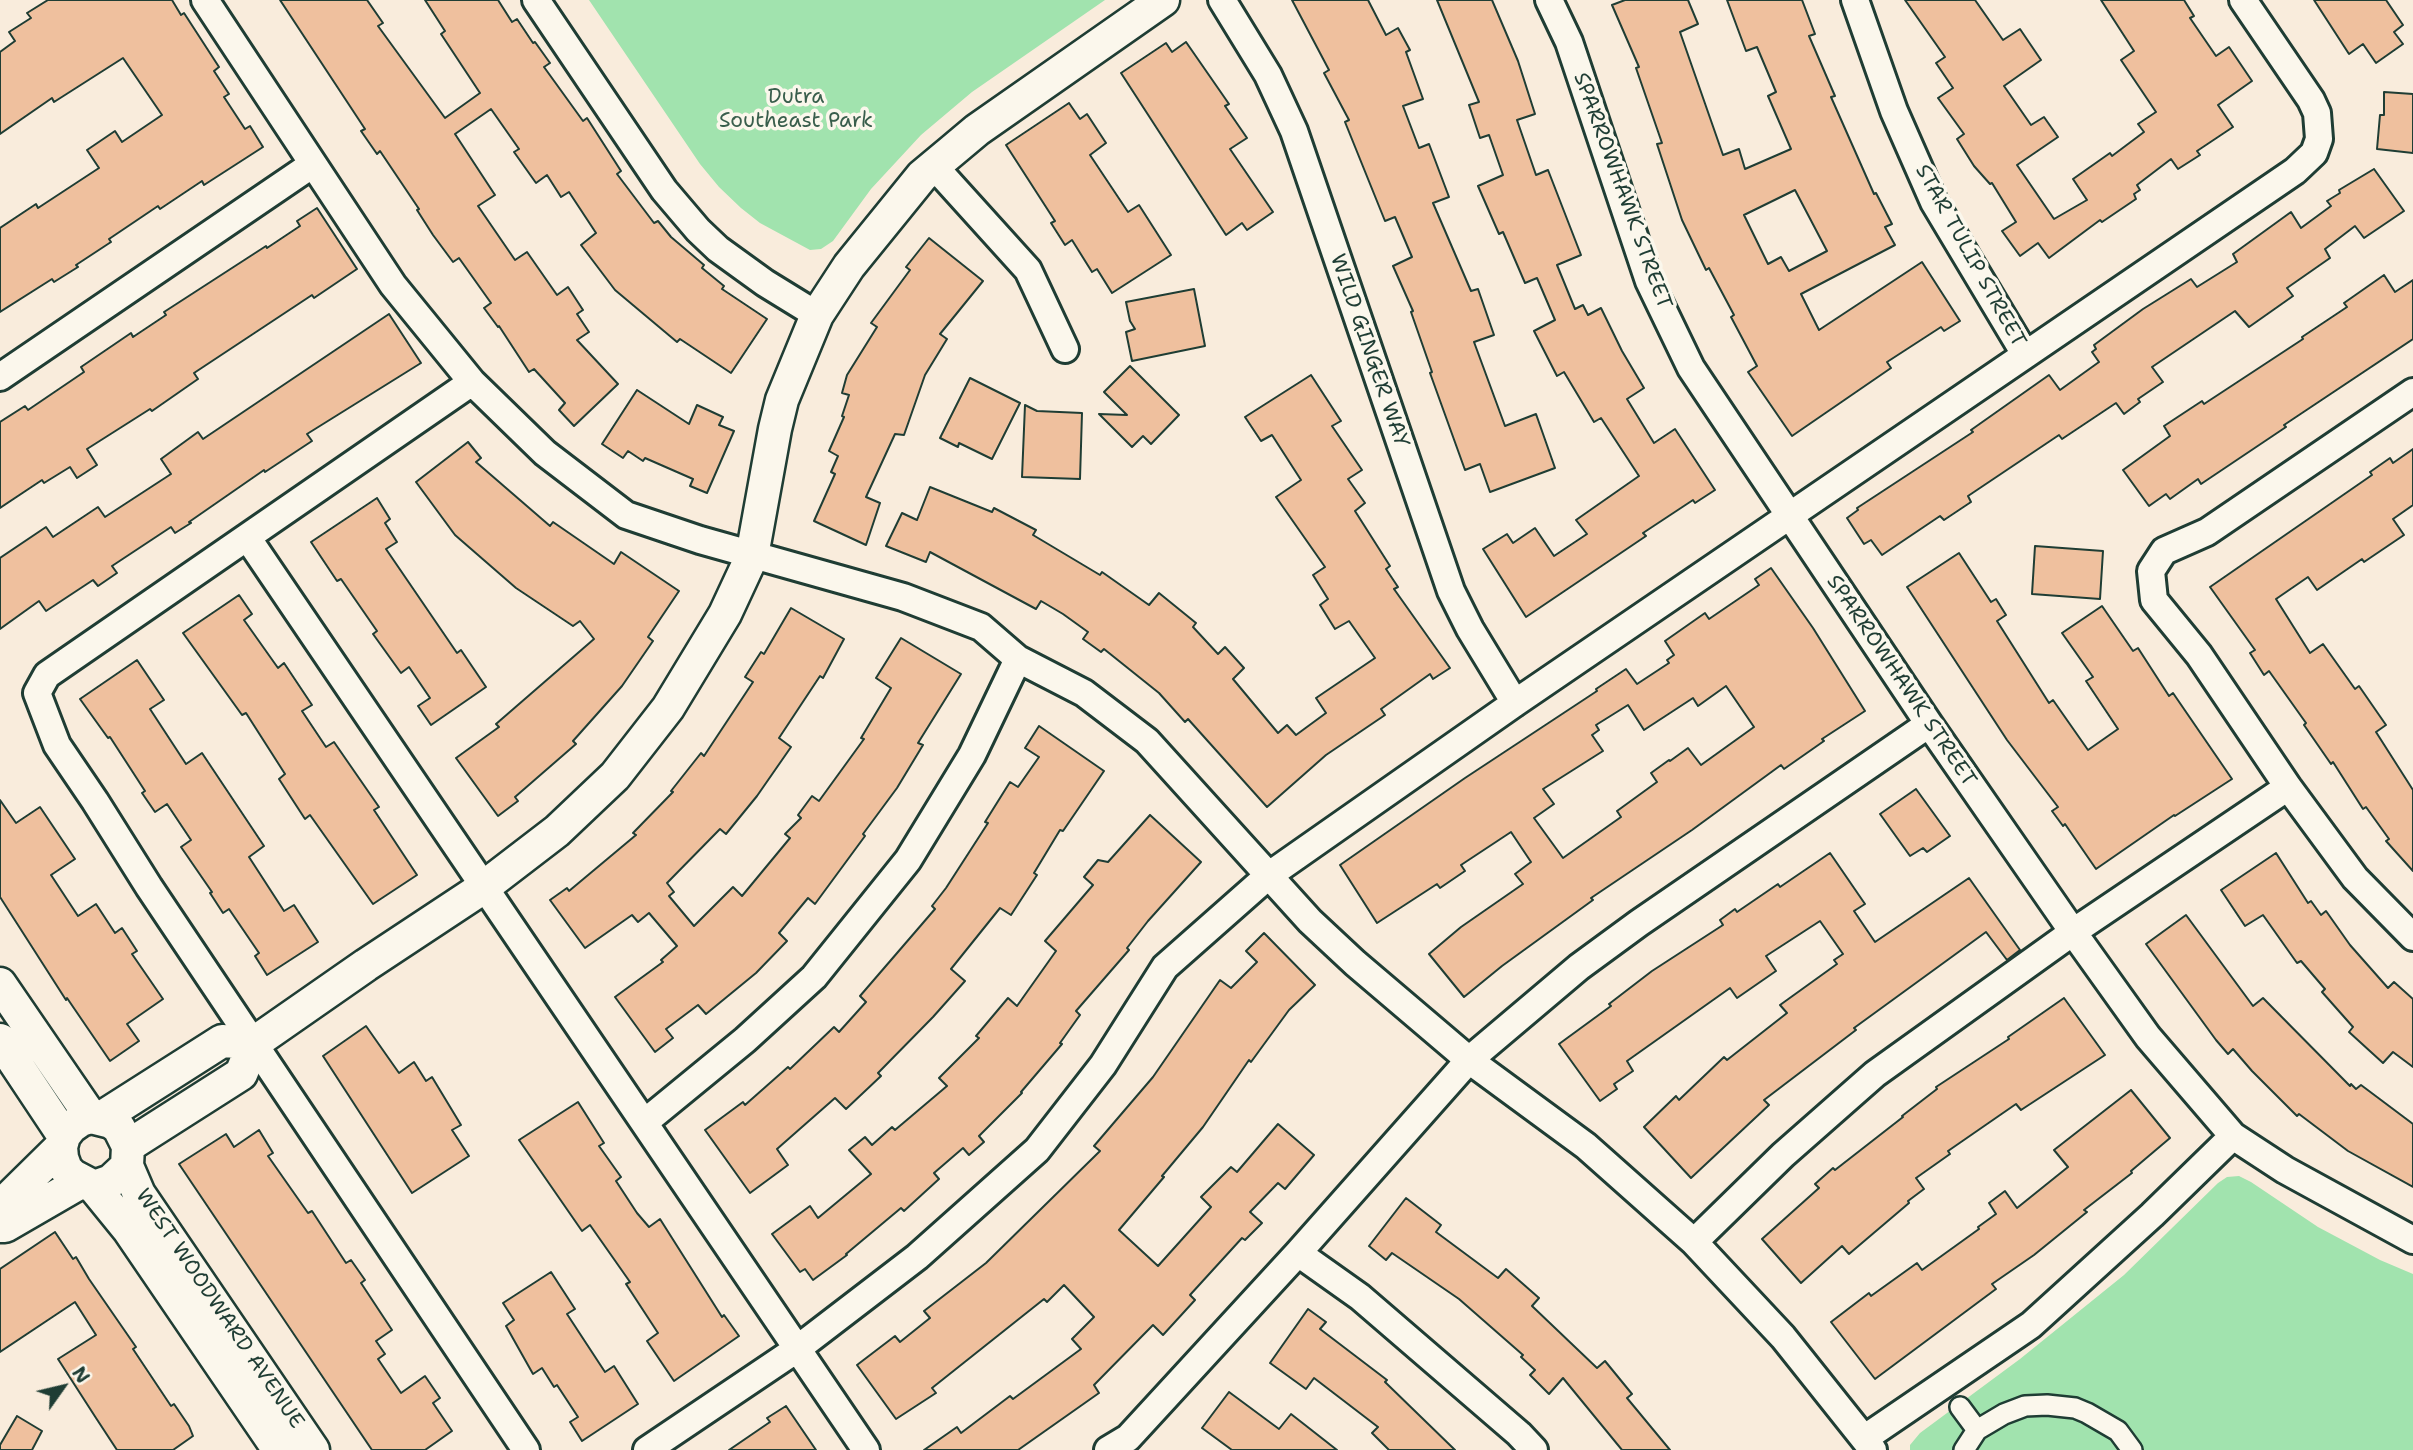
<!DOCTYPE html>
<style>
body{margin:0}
#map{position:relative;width:2413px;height:1450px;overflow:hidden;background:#f9ecdc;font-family:"Shantell Sans",sans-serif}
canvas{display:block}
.north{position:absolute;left:28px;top:1352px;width:70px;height:70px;-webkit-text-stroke:5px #fbf7ec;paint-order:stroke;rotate:56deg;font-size:19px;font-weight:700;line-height:28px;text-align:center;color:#1f3d34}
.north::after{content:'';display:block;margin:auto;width:24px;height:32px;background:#1f3d34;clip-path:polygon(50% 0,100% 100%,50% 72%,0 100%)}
</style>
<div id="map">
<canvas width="2413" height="1450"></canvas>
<div class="north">N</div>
</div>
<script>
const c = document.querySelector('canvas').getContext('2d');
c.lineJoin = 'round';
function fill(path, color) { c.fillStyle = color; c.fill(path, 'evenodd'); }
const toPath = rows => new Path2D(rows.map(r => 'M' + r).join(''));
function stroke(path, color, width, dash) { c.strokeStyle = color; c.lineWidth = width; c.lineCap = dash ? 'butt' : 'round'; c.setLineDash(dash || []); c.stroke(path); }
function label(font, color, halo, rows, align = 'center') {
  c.font = font + ' "Shantell Sans",sans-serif'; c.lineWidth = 7; c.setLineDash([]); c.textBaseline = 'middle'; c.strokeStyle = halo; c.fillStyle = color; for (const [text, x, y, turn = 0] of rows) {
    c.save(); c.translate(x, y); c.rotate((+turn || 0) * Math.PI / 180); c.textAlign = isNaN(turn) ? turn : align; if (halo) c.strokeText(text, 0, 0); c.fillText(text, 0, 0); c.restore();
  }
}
const green = toPath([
 [589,0,1105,0,972,92,921,135,871,189,833,241,821,249,810,250,760,223,741,208,719,187,700,164],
 [2239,1176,2251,1182,2318,1227,2380,1260,2413,1274,2413,1450,1910,1450,1910,1445,1920,1433,2020,1359,2124,1275,2218,1183,2227,1177]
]);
const building = toPath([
 [48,0,172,0,181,15,184,13,219,67,214,71,229,94,224,97,245,129,250,126,263,147,204,185,202,181,160,209,158,206,109,239,111,242,76,265,78,267,54,282,52,279,0,312,0,228,36,204,38,208,99,168,87,150,115,131,122,142,162,115,123,58,54,102,52,98,0,134,0,52,15,41,9,32,31,18,27,13,48,0],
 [280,0,367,0,383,23,378,26,445,118,480,93,441,34,445,31,425,0,498,0,512,22,517,19,533,43,535,42,550,63,544,67,583,121,587,118,621,171,617,174,654,223,658,221,671,237,704,265,702,268,724,286,722,289,767,319,731,373,680,339,677,342,615,290,581,245,596,233,569,192,561,197,547,175,536,183,514,152,519,149,491,109,455,134,495,195,478,206,515,260,527,252,557,295,568,287,583,310,577,314,589,332,577,340,618,384,574,426,559,410,565,403,534,369,529,372,499,326,498,327,484,308,491,303,459,258,453,262,433,235,417,210,419,209,380,151,377,154,361,131,365,129,280,0],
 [1292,0,1368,0,1386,35,1398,28,1410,50,1406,52,1423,99,1403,106,1419,148,1429,144,1449,197,1433,203,1471,291,1478,289,1494,335,1474,342,1505,426,1536,414,1555,468,1490,492,1480,464,1465,470,1430,373,1432,372,1411,312,1413,311,1393,266,1412,257,1395,217,1385,221,1345,122,1349,120,1324,73,1329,70,1292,0],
 [1437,0,1492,0,1518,61,1535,114,1517,120,1536,175,1548,170,1581,255,1557,265,1575,309,1583,305,1588,315,1601,308,1622,351,1644,388,1627,399,1654,443,1675,429,1715,490,1695,503,1693,500,1643,533,1646,536,1526,617,1483,549,1507,534,1513,543,1535,528,1554,556,1587,534,1576,520,1639,476,1601,418,1594,422,1564,372,1557,376,1534,331,1555,320,1537,278,1525,283,1503,232,1499,234,1478,186,1503,175,1489,135,1480,138,1469,105,1479,102,1437,0],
 [1625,0,1688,0,1698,24,1680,32,1723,155,1739,149,1745,169,1791,149,1768,96,1776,92,1757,47,1746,51,1727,0,1802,0,1815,34,1809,36,1835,96,1831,97,1874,194,1876,193,1892,224,1885,227,1895,245,1801,294,1819,330,1922,262,1960,321,1944,331,1941,327,1887,362,1891,368,1792,436,1748,372,1757,366,1731,317,1734,315,1709,268,1706,270,1682,220,1657,144,1662,143,1636,68,1639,67,1612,5,1625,0],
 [1795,190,1827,251,1789,271,1781,257,1768,264,1744,215,1795,190],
 [1905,0,1975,0,2003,40,2020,29,2041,60,2004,86,2031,125,2044,117,2058,137,2017,165,2054,219,2087,200,2073,179,2110,153,2112,156,2144,132,2138,124,2156,112,2121,60,2134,51,2101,0,2184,0,2194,16,2190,18,2216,56,2229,47,2252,81,2218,105,2233,127,2197,151,2200,155,2178,169,2171,159,2137,185,2140,190,2134,194,2136,199,2102,222,2100,220,2049,258,2038,243,2020,256,2002,231,2016,222,1992,183,1990,184,1974,166,1957,139,1964,134,1938,98,1953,88,1936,63,1945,57,1905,0],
 [2314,0,2386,0,2403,25,2394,32,2403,44,2376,63,2363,44,2349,54,2314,0],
 [1186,42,1229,104,1225,106,1247,138,1230,149,1273,212,1247,230,1242,223,1226,235,1121,73,1166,43,1172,52,1186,42],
 [2384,92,2413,94,2413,153,2377,149,2380,115,2384,115,2384,92],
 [1069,103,1080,119,1087,114,1106,143,1090,155,1128,212,1139,205,1171,255,1112,293,1097,269,1092,272,1072,240,1065,245,1051,223,1055,221,1006,145,1069,103],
 [2374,169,2404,211,2364,238,2355,226,2325,249,2330,258,2287,288,2293,296,2249,327,2235,311,2152,367,2163,382,2138,399,2140,402,2124,414,2116,403,2062,439,2059,435,1968,496,1971,502,1944,520,1940,516,1882,555,1871,540,1864,544,1847,518,1858,510,1857,508,1973,432,1971,430,2049,375,2060,390,2099,362,2092,352,2096,349,2094,345,2143,309,2191,279,2197,287,2237,262,2233,254,2291,212,2301,228,2331,206,2327,201,2340,193,2339,190,2374,169],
 [317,208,357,269,314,298,312,295,194,373,198,379,152,411,150,409,87,449,97,465,77,478,70,467,44,483,42,480,0,508,0,422,25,406,28,410,84,372,81,367,131,333,133,337,166,315,164,312,266,246,267,248,300,226,297,221,317,208],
 [929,238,983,281,940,334,947,339,925,375,904,435,895,434,866,497,880,503,866,545,814,521,835,474,831,472,838,456,829,451,844,417,842,416,849,395,842,393,847,375,877,327,871,323,910,270,906,267,929,238],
 [2384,275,2395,292,2413,280,2413,339,2284,425,2286,427,2201,484,2198,479,2170,499,2166,494,2149,506,2123,470,2170,436,2164,426,2202,401,2204,404,2303,339,2302,337,2347,307,2344,303,2384,275],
 [1194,289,1205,346,1132,361,1126,332,1135,329,1130,321,1126,302,1194,289],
 [389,314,421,363,307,434,312,441,265,472,264,470,189,522,191,523,175,533,171,527,112,566,117,573,98,586,93,580,46,611,39,601,0,629,0,558,46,527,53,537,98,507,105,517,171,474,161,459,198,432,203,439,389,314],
 [1130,366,1179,415,1151,444,1143,436,1132,447,1099,414,1127,415,1104,392,1130,366],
 [1311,375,1341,421,1332,426,1362,470,1348,479,1365,503,1355,511,1390,566,1386,569,1398,587,1394,589,1450,668,1433,679,1430,674,1381,709,1385,715,1326,755,1267,807,1188,719,1185,722,1159,693,1104,649,1101,652,1083,639,1088,632,1063,614,1041,601,1036,609,930,552,926,562,886,546,902,513,917,520,930,487,992,512,994,508,1036,530,1033,535,1100,575,1102,572,1149,605,1159,593,1196,623,1193,627,1218,654,1225,647,1244,668,1233,679,1278,733,1287,725,1296,735,1326,713,1316,698,1375,658,1349,621,1335,629,1320,605,1328,599,1313,575,1325,567,1276,497,1301,480,1272,435,1261,441,1245,417,1311,375],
 [970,378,1020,403,992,459,959,443,958,447,940,438,970,378],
 [637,390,689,424,697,405,723,417,719,425,734,431,707,493,690,486,693,479,645,458,643,461,628,451,623,458,602,444,637,390],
 [1025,405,1037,411,1082,413,1080,479,1022,477,1025,405],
 [468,442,481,458,476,462,550,526,553,522,614,564,621,552,679,591,648,637,653,641,622,686,573,741,576,744,515,797,518,801,498,816,456,758,499,727,496,724,594,639,580,621,573,626,516,588,455,535,416,482,468,442],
 [2413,449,2413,505,2393,519,2404,535,2364,562,2362,559,2317,590,2308,577,2276,599,2310,653,2323,644,2355,689,2359,686,2386,725,2376,732,2413,790,2413,871,2386,841,2389,839,2366,807,2363,809,2333,762,2331,764,2304,725,2306,723,2269,671,2264,675,2250,653,2255,650,2210,587,2372,475,2370,472,2390,458,2393,463,2413,449],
 [377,498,390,519,385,523,397,542,386,549,457,653,461,650,486,687,431,725,418,706,430,698,409,667,401,673,373,634,377,631,341,579,337,581,311,542,377,498],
 [2035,546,2103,551,2100,599,2032,594,2035,546],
 [1959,553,1991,602,1996,599,2006,615,1997,621,2049,703,2053,700,2088,750,2118,729,2086,681,2093,677,2062,633,2102,606,2133,651,2138,648,2169,696,2173,693,2232,779,2175,816,2174,815,2096,869,2065,824,2063,826,2052,811,2058,807,2007,740,1907,587,1959,553],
 [1771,568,1813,628,1865,711,1822,739,1824,741,1784,769,1781,765,1692,830,1591,898,1593,900,1502,966,1464,997,1429,954,1461,927,1523,884,1515,874,1531,862,1511,832,1461,865,1465,871,1440,888,1437,884,1377,923,1340,865,1465,778,1597,691,1596,689,1626,669,1637,684,1669,663,1667,660,1674,655,1665,641,1705,613,1709,619,1759,585,1755,579,1771,568],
 [1726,686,1754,727,1701,765,1688,748,1670,761,1669,760,1651,773,1657,782,1617,811,1621,817,1563,858,1534,818,1554,804,1543,789,1603,751,1592,735,1599,730,1596,725,1628,705,1644,730,1693,698,1698,706,1726,686],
 [239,595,252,614,244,620,278,668,284,663,312,705,302,711,326,747,334,742,379,807,374,810,417,875,373,904,310,815,305,819,279,779,285,774,246,713,242,715,183,633,239,595],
 [791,608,844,639,823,678,820,676,779,738,791,747,757,796,726,834,720,829,667,883,674,892,669,896,694,926,733,887,742,896,790,838,785,834,801,818,798,815,812,796,819,801,864,739,861,738,891,688,876,678,901,638,961,674,918,743,923,745,897,788,863,834,865,836,815,904,808,898,779,933,787,941,756,973,706,1014,698,1005,666,1029,673,1038,655,1052,615,997,663,962,661,960,677,946,649,913,638,922,632,915,585,948,550,900,567,888,569,891,636,835,633,833,673,792,671,791,701,753,704,756,753,682,745,677,761,652,764,654,791,608],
 [137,660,164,700,150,709,186,764,202,753,264,846,249,857,284,911,294,905,318,942,267,975,255,956,259,953,229,909,223,913,210,893,212,892,181,847,191,840,167,804,155,812,142,793,145,791,110,737,108,738,80,699,137,660],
 [1039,726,1104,771,1063,831,1060,830,1034,873,1037,875,1011,915,1000,908,951,969,965,981,933,1017,878,1073,881,1076,846,1109,835,1098,777,1149,788,1165,750,1193,705,1130,743,1102,745,1105,788,1067,790,1069,834,1027,839,1032,866,1002,860,996,935,909,932,906,946,888,988,823,985,822,1010,782,1018,787,1039,757,1025,748,1039,726],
 [1916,789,1950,836,1927,852,1923,848,1910,856,1880,814,1916,789],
 [0,800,16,823,40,807,75,859,51,875,78,916,96,904,115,933,122,928,137,951,132,954,163,999,127,1024,139,1041,110,1061,67,998,66,1000,0,897,0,800],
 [1150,815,1201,862,1148,921,1127,948,1129,950,1076,1011,1080,1015,1060,1043,1062,1044,1021,1092,1022,1093,979,1136,984,1142,969,1155,963,1148,934,1173,939,1179,904,1211,901,1208,846,1254,847,1255,813,1280,805,1269,800,1272,772,1234,810,1206,818,1218,871,1174,849,1150,865,1137,872,1145,892,1127,895,1130,947,1086,939,1078,979,1038,976,1036,1008,998,1017,1006,1056,951,1045,941,1093,885,1084,877,1098,860,1108,862,1150,815],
 [1830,853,1865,904,1854,911,1875,942,1969,878,2020,950,2007,960,1986,932,1854,1028,1856,1030,1764,1100,1769,1105,1691,1178,1644,1127,1676,1096,1679,1100,1724,1057,1727,1060,1787,1013,1780,1005,1837,964,1834,960,1843,954,1820,921,1766,956,1776,971,1737,998,1730,988,1627,1061,1633,1071,1614,1084,1617,1089,1600,1101,1559,1044,1611,1006,1609,1004,1652,971,1723,925,1720,920,1735,909,1737,912,1778,884,1780,887,1830,853],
 [2276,853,2308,903,2311,901,2321,915,2326,911,2350,945,2388,988,2394,982,2413,999,2413,1067,2393,1052,2383,1063,2349,1032,2353,1027,2322,992,2325,989,2301,961,2297,963,2263,915,2245,926,2221,890,2276,853],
 [2186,915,2253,1006,2263,998,2350,1086,2351,1084,2356,1089,2361,1085,2413,1124,2413,1187,2348,1151,2299,1114,2297,1116,2252,1071,2233,1049,2228,1054,2216,1040,2146,944,2186,915],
 [1264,933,1315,985,1289,1010,1251,1062,1249,1060,1203,1127,1162,1176,1164,1177,1119,1230,1158,1266,1211,1207,1201,1197,1231,1167,1237,1172,1278,1124,1314,1155,1285,1189,1278,1183,1250,1212,1262,1223,1245,1240,1242,1238,1190,1295,1195,1300,1163,1335,1153,1325,1094,1385,1099,1393,1018,1450,924,1450,957,1427,961,1433,1010,1396,1013,1399,1081,1349,1072,1339,1094,1317,1064,1285,1047,1302,1044,1299,932,1388,936,1393,896,1419,857,1365,895,1336,900,1342,930,1318,924,1311,986,1263,1100,1151,1094,1146,1153,1077,1220,980,1231,988,1257,962,1246,951,1264,933],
 [2064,998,2105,1055,2021,1110,2016,1104,1948,1151,1950,1154,1916,1178,1924,1189,1908,1201,1909,1203,1849,1254,1842,1246,1801,1283,1762,1239,1819,1188,1815,1184,1833,1168,1835,1170,1903,1117,1902,1116,1937,1089,1936,1087,2009,1039,2008,1037,2064,998],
 [366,1026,399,1073,414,1062,426,1081,432,1077,461,1125,452,1130,469,1156,412,1193,323,1056,366,1026],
 [2131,1090,2170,1138,2131,1171,2132,1173,2084,1210,2087,1212,2034,1255,1992,1284,1996,1289,1875,1379,1831,1322,1869,1293,1871,1296,1917,1263,1922,1270,1979,1229,1978,1227,1996,1214,1989,1203,2005,1191,2017,1208,2068,1167,2054,1150,2131,1090],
 [578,1102,604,1143,599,1146,621,1177,616,1181,637,1213,649,1227,660,1219,722,1317,724,1315,739,1336,674,1381,647,1341,658,1333,626,1284,630,1282,590,1225,582,1231,519,1140,578,1102],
 [259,1130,273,1153,268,1156,308,1213,312,1211,346,1263,351,1260,365,1280,361,1283,392,1330,376,1341,385,1354,378,1359,401,1393,425,1376,440,1398,433,1403,452,1431,425,1450,372,1450,179,1164,226,1134,234,1147,259,1130],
 [1406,1198,1441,1225,1436,1232,1498,1278,1506,1269,1539,1298,1532,1306,1597,1368,1605,1361,1632,1394,1627,1398,1670,1450,1622,1450,1563,1378,1549,1394,1530,1375,1535,1370,1521,1357,1523,1355,1459,1299,1392,1253,1386,1260,1369,1246,1406,1198],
 [55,1232,73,1259,76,1257,89,1279,136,1347,133,1349,171,1406,174,1404,189,1426,193,1436,173,1450,117,1450,96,1418,58,1359,96,1335,75,1302,0,1352,0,1269,55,1232],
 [551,1272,575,1309,567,1314,605,1372,614,1366,638,1404,582,1441,570,1422,578,1417,557,1385,554,1387,542,1368,533,1374,506,1326,514,1320,503,1303,551,1272],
 [1308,1309,1326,1322,1320,1329,1387,1380,1385,1382,1455,1450,1389,1450,1372,1433,1378,1427,1314,1378,1306,1389,1270,1363,1308,1309],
 [1229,1392,1279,1429,1291,1414,1337,1450,1232,1450,1202,1428,1229,1392],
 [786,1406,816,1450,729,1450,770,1422,767,1418,786,1406],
 [17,1416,42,1431,32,1450,0,1450,0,1445,17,1416]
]);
const pedestrian = toPath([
 [1960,1407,1977,1430],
 [1964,1450,1977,1430,2004,1414,2025,1406,2047,1405,2075,1408,2087,1413,2118,1431,2132,1450]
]);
const minor = toPath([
 [205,0,393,285,472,382,545,453,626,515,700,540,903,597,981,627,1018,659,1084,693,1147,741,1310,921,1355,963,1469,1060,1586,1146,1694,1242,1783,1337,1873,1450],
 [536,0,664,190,698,230,718,249,765,283,817,315],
 [1222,0,1268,75,1294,131,1451,591,1470,629,1515,703],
 [1549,0,1569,42,1649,281,1691,368,1929,724,2073,932,2148,1037,2233,1136,2285,1170,2413,1240],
 [1855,0,1894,111,1934,202,2025,354],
 [934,166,1028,270,1065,349],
 [0,377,313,164],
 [472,382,47,675,37,693,57,745,95,801,149,887,526,1450],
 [2413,392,2207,532,2164,551,2151,571,2154,600,2199,655,2288,787,2355,878,2413,937],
 [247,537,866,1450],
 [645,1122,745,1040,814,977,908,860,972,755,1018,659],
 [1694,1242,1783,1155,1875,1074,2073,932,2288,787],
 [1298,1253,1360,1297,1519,1434,1534,1450],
 [1865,1438,2031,1325,2152,1215,2233,1136],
 [647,1450,797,1349,917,1257,1037,1150,1103,1065,1165,967,1268,876,1515,703,2295,171,2314,153,2319,139,2317,113,2311,100,2243,0],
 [1108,1450,1128,1438,1298,1253,1469,1060,1579,967,1639,923,1929,724]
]);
const tertiary = toPath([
 [0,984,91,1117],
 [0,1040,64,1136],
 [91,1117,111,1122,119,1128,128,1146,127,1166,111,1181,94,1187,73,1176,66,1169,62,1158,61,1147,64,1136,71,1127,81,1120,91,1117],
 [101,1118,222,1041,254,1043],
 [128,1146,241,1074,254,1043,366,965,484,887,557,831,615,776,668,708,725,614,752,556,775,429,782,400,817,315,849,266,922,176,952,151,977,130,1163,0],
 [127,1166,139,1194,313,1450],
 [94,1187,129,1230,279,1450],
 [0,1207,61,1147],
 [0,1226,5,1226,81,1182]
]);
const parkNames = [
 ["Dutra",796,98],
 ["Southeast Park",796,122]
];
const streetNames = [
 ["SPARROWHAWK STREET",1622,191,70],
 ["STAR TULIP STREET",1970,256,61],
 ["WILD GINGER WAY",1369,351,71],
 ["SPARROWHAWK STREET",1901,681,56],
 ["WEST WOODWARD AVENUE",219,1309,56]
];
fill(green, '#a1e3ae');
fill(building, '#efc09e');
stroke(building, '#1f3d34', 2);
stroke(pedestrian, '#1f3d34', 24);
stroke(minor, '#1f3d34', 32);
stroke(tertiary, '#1f3d34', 37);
stroke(pedestrian, '#fbf7ec', 19);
stroke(minor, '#fbf7ec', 26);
stroke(tertiary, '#fbf7ec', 32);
label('21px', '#395e4c', '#fbf7ec', parkNames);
label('21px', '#1f3d34', '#fbf7ec', streetNames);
</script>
